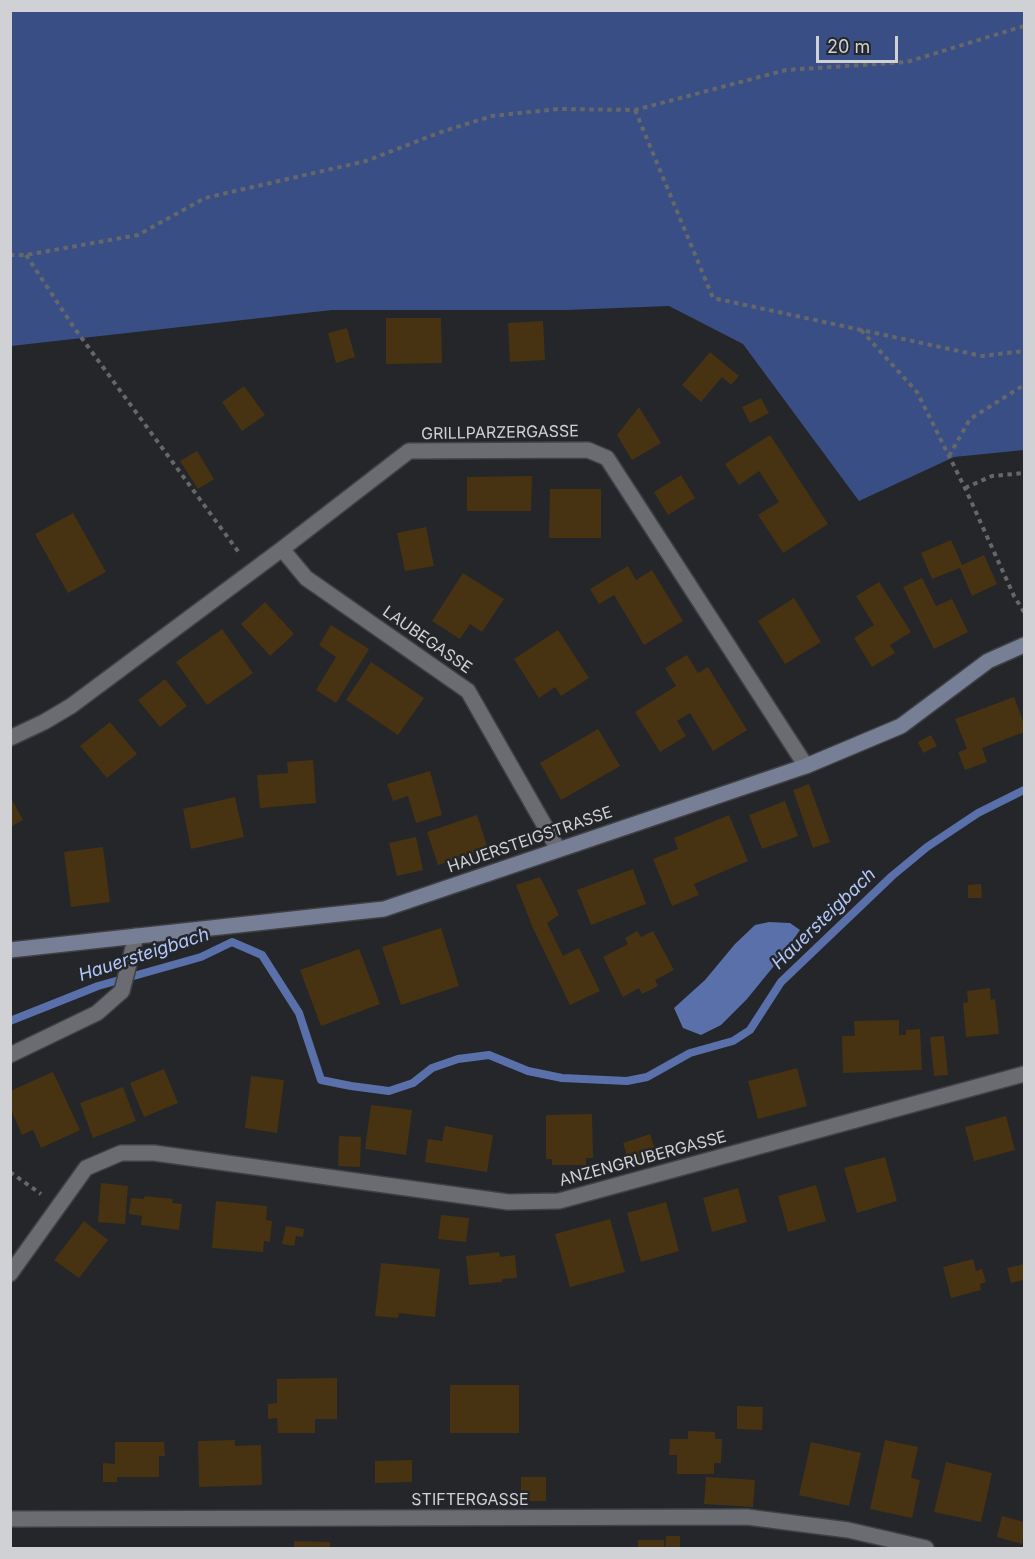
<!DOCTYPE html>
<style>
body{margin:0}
#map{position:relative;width:1035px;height:1559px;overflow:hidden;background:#24262a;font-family:Inter,sans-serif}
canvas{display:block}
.frame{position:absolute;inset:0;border:12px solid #d0d1d4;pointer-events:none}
.scale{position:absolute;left:816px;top:36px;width:82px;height:27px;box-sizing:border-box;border:3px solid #d0d1d4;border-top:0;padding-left:8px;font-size:18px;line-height:21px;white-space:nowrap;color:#d0d1d4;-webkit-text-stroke:4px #24262a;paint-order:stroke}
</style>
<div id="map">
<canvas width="1035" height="1559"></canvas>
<div class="frame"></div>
<div class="scale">20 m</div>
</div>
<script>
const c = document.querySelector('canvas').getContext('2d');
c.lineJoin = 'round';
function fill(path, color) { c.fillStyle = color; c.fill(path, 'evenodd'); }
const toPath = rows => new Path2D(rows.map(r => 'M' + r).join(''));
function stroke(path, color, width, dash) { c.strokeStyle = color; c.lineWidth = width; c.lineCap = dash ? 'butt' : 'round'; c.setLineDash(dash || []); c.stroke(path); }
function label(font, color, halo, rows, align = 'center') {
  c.font = font + ' Inter,sans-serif'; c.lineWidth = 5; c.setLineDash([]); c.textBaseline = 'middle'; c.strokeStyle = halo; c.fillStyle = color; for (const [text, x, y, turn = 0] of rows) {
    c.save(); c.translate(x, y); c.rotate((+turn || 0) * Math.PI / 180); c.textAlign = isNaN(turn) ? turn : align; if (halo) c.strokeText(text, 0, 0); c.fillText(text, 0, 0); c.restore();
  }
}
const forest = toPath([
 [10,11,1024,11,1024,450,954,457,859,501,743,344,669,306,566,310,332,310,11,346]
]);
const water = toPath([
 [769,922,790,923,800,930,782,956,747,999,721,1025,701,1035,683,1028,674,1008,705,980,735,944,755,925]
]);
const stream = toPath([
 [10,1021,98,986,201,957,232,942,262,955,299,1013,321,1080,351,1086,389,1091,413,1083,432,1068,458,1059,489,1055,528,1071,562,1078,627,1081,647,1077,690,1053,733,1041,750,1030,781,982,892,876,927,847,978,813,1024,790]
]);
const building = toPath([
 [386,318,441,318,442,363,386,364],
 [543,321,545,360,510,362,508,323],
 [347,328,355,357,336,363,328,333],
 [710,352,739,376,731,385,722,377,701,402,682,385],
 [244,386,265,415,242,431,222,402],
 [761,398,769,413,750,423,742,407],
 [639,407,661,443,632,460,617,435],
 [770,435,828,524,783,553,758,515,779,502,759,471,739,485,725,464],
 [197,451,214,479,198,489,180,461],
 [681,475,695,498,668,515,654,492],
 [532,476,531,511,467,511,467,477],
 [550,489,601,489,601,538,549,538],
 [73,513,106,572,68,593,35,534],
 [426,527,434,566,405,571,397,533],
 [951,540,962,565,984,555,997,584,972,596,960,568,932,579,921,553],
 [628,566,636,580,652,570,683,621,644,645,614,595,599,604,590,589],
 [463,573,504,599,482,632,470,624,460,639,432,621],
 [922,578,936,606,952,599,968,632,934,649,903,587],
 [879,582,911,632,890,645,895,653,872,667,854,638,874,625,856,596],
 [794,598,821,642,785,664,758,621],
 [265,602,294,634,270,656,241,624],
 [331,625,369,649,336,703,316,690,336,657,319,645],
 [222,629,253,673,207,705,176,662],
 [558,630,589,678,561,696,555,687,539,698,514,659],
 [687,655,698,673,708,667,747,730,713,751,690,713,677,721,686,736,660,752,635,712,676,686,665,668],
 [371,662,424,698,398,735,346,700],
 [165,679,187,706,160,727,138,700],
 [1014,697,1024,724,1024,732,982,748,987,762,965,770,958,752,967,749,955,719],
 [110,722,137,754,107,778,80,746],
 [598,729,620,766,561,800,540,763],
 [931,735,937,746,923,753,918,742],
 [313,760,316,803,260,808,257,775,288,773,287,762],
 [430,771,442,815,416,823,408,796,393,801,387,784],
 [809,784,830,842,813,848,793,790],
 [10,796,23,820,10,827],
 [235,797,244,837,191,849,183,809],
 [785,801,798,836,762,849,749,815],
 [477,815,488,849,438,865,427,832],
 [729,815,748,861,694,884,699,895,672,906,653,859,678,849,674,838],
 [416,837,423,870,397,876,389,843],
 [103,847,110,902,71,907,64,852],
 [633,869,646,904,591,925,577,890],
 [540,877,559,915,547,923,563,956,579,948,600,991,570,1005,532,926,516,885],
 [981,884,982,898,968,898,968,885],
 [441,928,459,986,401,1005,382,947],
 [637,931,641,937,653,931,674,970,655,980,658,986,642,994,639,988,623,997,603,957,628,944,625,938],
 [359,949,380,1004,321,1026,300,970],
 [990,988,991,1000,995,999,999,1034,966,1037,963,1003,968,1002,967,991],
 [899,1020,899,1035,906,1035,906,1030,920,1029,922,1070,843,1073,842,1036,855,1036,854,1021],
 [944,1036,948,1075,934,1076,930,1037],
 [797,1068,807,1106,758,1119,748,1081],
 [164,1069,178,1103,144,1117,130,1083],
 [53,1072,80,1130,41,1148,33,1130,22,1135,12,1112,10,1112,10,1091],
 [251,1076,284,1080,277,1133,245,1128],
 [123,1087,136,1121,93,1138,80,1103],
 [371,1105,412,1110,406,1155,365,1149],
 [592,1114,593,1158,586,1158,586,1165,552,1165,552,1159,546,1159,546,1115],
 [1006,1116,1015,1150,974,1161,965,1127],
 [445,1126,493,1135,487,1172,425,1162,428,1139,442,1141],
 [650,1134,658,1159,631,1168,623,1143],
 [339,1136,361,1137,360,1167,338,1166],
 [885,1157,897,1201,857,1213,844,1168],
 [101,1183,128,1186,125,1224,98,1222],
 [816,1185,826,1221,788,1232,778,1196],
 [738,1188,747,1222,712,1232,703,1198],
 [145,1196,173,1199,172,1203,182,1204,179,1230,141,1225,142,1216,129,1214,131,1198,144,1199],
 [216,1201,267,1206,266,1220,272,1221,270,1242,264,1241,263,1252,212,1248],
 [666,1202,679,1251,641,1262,627,1213],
 [441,1215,469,1218,466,1242,438,1239],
 [610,1219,625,1272,570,1287,555,1234],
 [84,1221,108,1240,79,1278,54,1260],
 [286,1226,304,1229,303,1237,296,1236,294,1246,282,1244],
 [499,1252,500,1257,515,1255,517,1278,502,1279,502,1282,469,1285,466,1256],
 [973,1259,976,1271,982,1269,986,1282,980,1284,981,1290,951,1298,943,1267],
 [381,1263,440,1269,435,1317,399,1313,398,1318,375,1316],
 [1024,1264,1024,1280,1011,1283,1007,1268],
 [337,1378,337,1419,315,1419,315,1433,278,1433,277,1418,268,1419,268,1404,277,1403,277,1379],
 [450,1385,519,1385,519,1433,450,1433],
 [737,1406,763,1407,762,1430,737,1429],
 [688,1431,715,1432,715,1439,722,1439,721,1463,714,1463,714,1474,677,1474,677,1455,669,1455,670,1439,688,1439],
 [235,1440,235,1446,261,1445,262,1485,199,1487,198,1441],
 [885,1440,918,1447,911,1478,920,1480,912,1518,870,1509],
 [115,1442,164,1442,165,1456,159,1456,159,1477,117,1477,117,1482,103,1482,103,1463,115,1464],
 [811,1442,861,1453,849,1506,799,1495],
 [412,1460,412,1482,375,1483,375,1461],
 [946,1462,992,1473,981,1522,934,1512],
 [521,1477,546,1477,546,1501,521,1501],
 [706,1477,755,1480,753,1507,704,1504],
 [1002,1516,1024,1522,1024,1535,1022,1544,997,1537],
 [666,1536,680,1536,680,1548,665,1548],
 [638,1540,664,1540,664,1548,638,1548],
 [294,1541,330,1542,330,1548,294,1548]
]);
const path = toPath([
 [635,110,713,298,982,356,1024,351],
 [10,255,26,255,138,235,205,198,366,161,441,132,492,116,558,109,635,110,786,70,907,62,1024,26],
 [26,255,75,329,240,554],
 [861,330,917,392,965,488,1014,596,1024,612],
 [949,456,970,419,1024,385],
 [965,488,992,476,1024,473],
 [10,1172,41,1194]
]);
const street = toPath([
 [282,549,306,578,468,691,558,849],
 [10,738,44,722,71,706,282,549,409,451,588,450,607,458,806,766],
 [10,1055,97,1013,122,991,136,936],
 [10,1274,86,1168,121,1153,154,1153,508,1202,559,1201,1024,1074],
 [10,1519,747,1517,848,1530,926,1548]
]);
const secondary = toPath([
 [10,950,384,909,806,766,901,726,988,661,1024,645]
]);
const streetNames = [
 ["GRILLPARZERGASSE",500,433,-1],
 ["LAUBEGASSE",427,640,35],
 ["HAUERSTEIGSTRASSE",530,840,-19],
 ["ANZENGRUBERGASSE",643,1159,-15],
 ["STIFTERGASSE",470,1500]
];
const waterNames = [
 ["Hauersteigbach",824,919,-44],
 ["Hauersteigbach",144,955,-18]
];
fill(forest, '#394e84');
fill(water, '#5970aa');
stroke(stream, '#5970aa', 8);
fill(building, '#473311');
stroke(street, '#404145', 18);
stroke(secondary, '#404145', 18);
stroke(path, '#65676a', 4, [4.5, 4.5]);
stroke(street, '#6a6c71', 15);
stroke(secondary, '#767f96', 15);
label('16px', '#d0d1d4', '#24262a', streetNames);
label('italic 18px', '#b1c7f9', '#24262a', waterNames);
</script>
